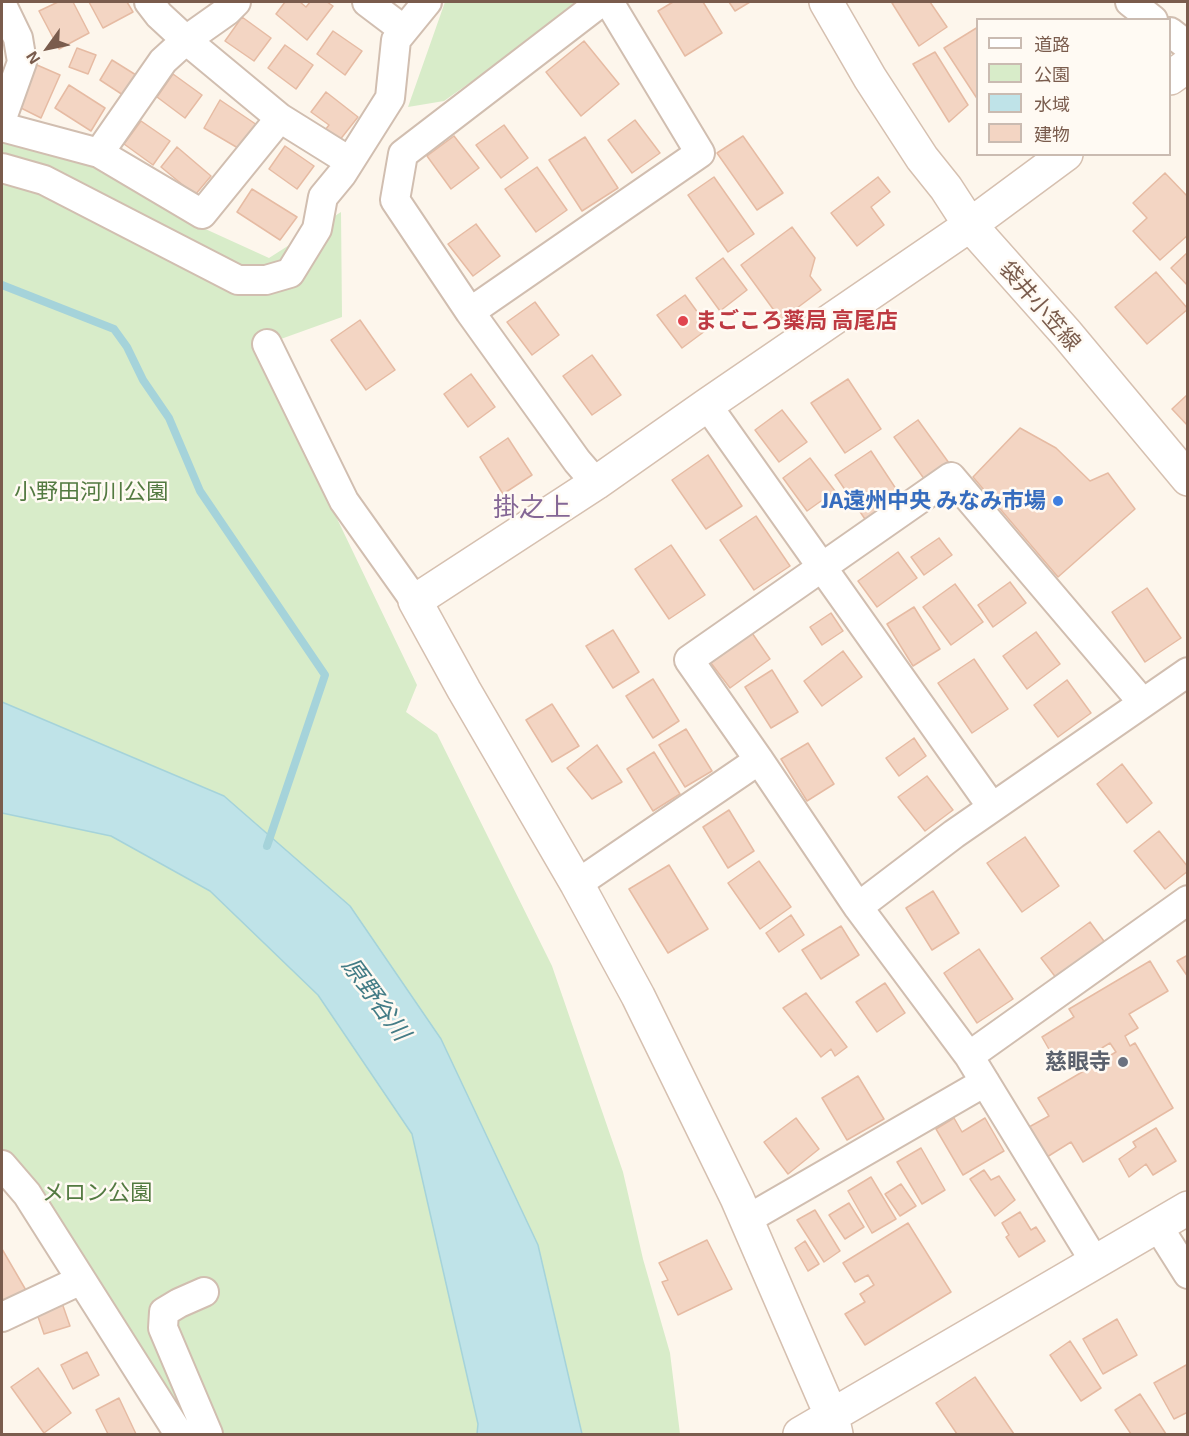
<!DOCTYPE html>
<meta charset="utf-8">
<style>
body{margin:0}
#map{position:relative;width:1189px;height:1436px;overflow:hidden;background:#fdf6ec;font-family:"Exo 2","Noto Sans JP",sans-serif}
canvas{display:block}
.frame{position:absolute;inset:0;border:3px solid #7a5c4d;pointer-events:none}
.legend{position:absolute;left:976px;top:18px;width:195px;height:138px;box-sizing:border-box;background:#fffaf3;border:2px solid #cabbb1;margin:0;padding:8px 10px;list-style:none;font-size:18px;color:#7a5c4d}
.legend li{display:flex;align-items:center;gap:12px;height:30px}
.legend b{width:30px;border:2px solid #cabbb1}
.north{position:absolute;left:18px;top:18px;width:60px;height:60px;-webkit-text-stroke:4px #fffaf3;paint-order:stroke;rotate:237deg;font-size:16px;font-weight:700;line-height:24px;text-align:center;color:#7a5c4d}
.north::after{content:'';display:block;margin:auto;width:21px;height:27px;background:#7a5c4d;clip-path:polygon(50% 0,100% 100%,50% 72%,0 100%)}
</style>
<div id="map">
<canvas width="1189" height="1436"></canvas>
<div class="frame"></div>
<ul class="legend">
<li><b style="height:8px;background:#fff"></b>道路</li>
<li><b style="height:16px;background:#d8ecc9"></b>公園</li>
<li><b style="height:16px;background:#bfe3e8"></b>水域</li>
<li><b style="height:16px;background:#f3d5c3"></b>建物</li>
</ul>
<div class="north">N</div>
</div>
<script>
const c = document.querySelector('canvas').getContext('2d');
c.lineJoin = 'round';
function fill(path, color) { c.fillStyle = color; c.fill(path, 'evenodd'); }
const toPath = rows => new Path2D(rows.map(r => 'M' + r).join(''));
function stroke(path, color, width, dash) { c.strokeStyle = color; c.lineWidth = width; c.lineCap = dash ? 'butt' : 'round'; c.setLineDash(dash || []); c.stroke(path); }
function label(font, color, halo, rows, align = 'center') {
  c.font = font + ' "Exo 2","Noto Sans JP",sans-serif'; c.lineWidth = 5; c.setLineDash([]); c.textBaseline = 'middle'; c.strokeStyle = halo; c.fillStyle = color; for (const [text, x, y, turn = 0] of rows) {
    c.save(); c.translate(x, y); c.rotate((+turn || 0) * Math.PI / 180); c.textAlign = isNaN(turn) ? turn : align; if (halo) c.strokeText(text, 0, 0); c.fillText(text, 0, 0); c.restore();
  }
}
const green = toPath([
 [445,2,584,2,444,101,408,107],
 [2,137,96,162,190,222,269,258,341,212,342,317,267,344,292,425,417,685,406,712,437,734,552,966,623,1172,643,1259,670,1353,680,1434,174,1434,2,1167]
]);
const water = toPath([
 [2,702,224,796,350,906,441,1039,538,1245,582,1434,477,1434,478,1424,412,1134,318,995,210,891,111,836,2,813,2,702]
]);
const stream = toPath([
 [2,285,114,329,127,347,143,380,169,418,200,491,325,675,267,846]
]);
const building = toPath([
 [58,2,73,2,89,33,59,49,39,11,58,2],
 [89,2,127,2,133,12,103,28,89,2],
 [285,2,300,2,306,7,310,2,327,2,333,6,307,40,276,14,285,2],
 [673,2,703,2,722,33,685,56,658,11,673,2],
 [729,2,750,2,735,11,729,2],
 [895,2,930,2,947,27,919,46,892,3,895,2],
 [242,17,271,38,254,61,225,41,242,17],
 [978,27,978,100,944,48,978,27],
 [333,31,362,51,345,75,317,54,333,31],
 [584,41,619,84,581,116,546,72,584,41],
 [285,45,313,65,296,89,268,68,285,45],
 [77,48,96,55,88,74,69,67,77,48],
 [935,52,968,105,949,122,913,64,935,52],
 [112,60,136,75,123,95,100,80,112,60],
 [37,65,60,75,41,118,19,107,37,65],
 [173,74,202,95,185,118,157,97,173,74],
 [69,85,105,108,91,131,55,108,69,85],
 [326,92,358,117,339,141,325,130,329,125,311,112,326,92],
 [220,100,260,127,243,151,204,128,220,100],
 [635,120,660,153,632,173,608,140,635,120],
 [141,121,170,141,153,165,124,144,141,121],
 [504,125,528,158,501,178,476,145,504,125],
 [454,136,479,168,451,189,427,156,454,136],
 [743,136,783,193,757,210,717,153,743,136],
 [585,137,618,188,582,211,549,160,585,137],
 [285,146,314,166,297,189,269,169,285,146],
 [177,147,211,176,195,195,161,167,177,147],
 [537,167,567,210,536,232,505,189,537,167],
 [1165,173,1188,197,1188,235,1160,260,1133,231,1147,218,1133,203,1165,173],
 [714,177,754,234,728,252,688,195,714,177],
 [878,177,890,192,871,207,884,225,857,246,831,213,878,177],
 [252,189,297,217,280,240,237,212,252,189],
 [476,224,500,256,473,276,448,244,476,224],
 [792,227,815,258,810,276,821,290,781,320,741,265,792,227],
 [1188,252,1188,286,1171,268,1188,252],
 [723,258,747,290,720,311,696,278,723,258],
 [1156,272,1188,309,1147,344,1115,307,1156,272],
 [685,295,709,328,682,348,657,315,685,295],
 [535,302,559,335,532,355,507,322,535,302],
 [360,320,395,370,366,390,331,340,360,320],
 [592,355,621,395,592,415,563,376,592,355],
 [471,374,495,407,468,427,444,394,471,374],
 [848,379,881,429,845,453,811,403,848,379],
 [1188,394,1188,426,1172,409,1188,394],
 [782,410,807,442,779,462,755,430,782,410],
 [918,420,949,463,925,480,894,437,918,420],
 [1020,428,1056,448,1090,481,1108,473,1135,509,1058,577,973,477,1020,428],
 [508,438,532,475,503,494,480,457,508,438],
 [871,451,904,501,869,525,835,475,871,451],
 [708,455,742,506,706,529,672,480,708,455],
 [810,458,835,491,807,511,783,478,810,458],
 [756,516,790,566,754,590,720,540,756,516],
 [939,538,952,555,924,575,911,557,939,538],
 [671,545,705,595,669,619,635,569,671,545],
 [898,552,917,578,877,607,858,581,898,552],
 [1010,582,1026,603,993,627,978,605,1010,582],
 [955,584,983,622,951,645,923,607,955,584],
 [1147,588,1181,638,1145,662,1112,612,1147,588],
 [914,607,940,649,913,666,887,624,914,607],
 [831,613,843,631,822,645,810,627,831,613],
 [613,630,639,672,613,688,586,646,613,630],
 [1036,632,1060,664,1027,689,1003,656,1036,632],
 [752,633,770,659,730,688,711,663,752,633],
 [843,651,862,677,822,706,804,681,843,651],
 [974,659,1008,709,972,733,938,683,974,659],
 [772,670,798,712,771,728,745,687,772,670],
 [653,679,679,721,653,738,626,696,653,679],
 [1067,680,1091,713,1058,737,1034,705,1067,680],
 [552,704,579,746,552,762,526,720,552,704],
 [686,729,712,771,685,787,659,745,686,729],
 [914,738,926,756,899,776,886,758,914,738],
 [808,743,834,784,807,801,781,759,808,743],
 [597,745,622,782,592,799,567,768,597,745],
 [654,752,680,794,653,811,627,769,654,752],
 [1122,764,1152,803,1127,823,1097,784,1122,764],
 [927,776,953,810,925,831,898,797,927,776],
 [729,810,754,851,728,868,703,827,729,810],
 [1159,831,1188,867,1188,871,1165,889,1134,851,1159,831],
 [1025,837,1059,886,1022,912,987,863,1025,837],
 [759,861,791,907,760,929,728,883,759,861],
 [669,865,708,929,668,953,629,889,669,865],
 [933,891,959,933,932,950,906,908,933,891],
 [791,915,804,935,779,952,766,933,791,915],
 [1090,922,1109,948,1060,983,1041,958,1090,922],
 [841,926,859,955,821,979,802,950,841,926],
 [979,949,1013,999,977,1023,944,973,979,949],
 [1188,955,1188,977,1177,961,1188,955],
 [1150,961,1168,991,1129,1014,1138,1028,1125,1036,1130,1046,1135,1043,1173,1108,1083,1162,1071,1142,1047,1157,1029,1127,1049,1116,1038,1098,1116,1052,1110,1043,1062,1072,1042,1037,1074,1017,1069,1009,1150,961],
 [885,983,905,1013,877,1032,856,1002,885,983],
 [806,993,847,1047,835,1056,831,1049,821,1057,783,1008,806,993],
 [858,1076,884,1119,847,1140,822,1098,858,1076],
 [796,1118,819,1149,788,1174,764,1142,796,1118],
 [954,1118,962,1132,985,1118,1004,1151,963,1175,936,1129,954,1118],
 [1156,1128,1176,1161,1153,1175,1146,1164,1129,1177,1119,1159,1136,1147,1133,1142,1156,1128],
 [921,1148,945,1190,922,1204,897,1162,921,1148],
 [984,1170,991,1180,999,1176,1015,1200,995,1216,970,1179,984,1170],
 [871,1177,896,1219,872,1233,848,1191,871,1177],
 [901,1184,916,1206,900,1216,885,1194,901,1184],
 [849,1203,864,1227,845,1239,829,1215,849,1203],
 [815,1210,840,1251,824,1262,797,1220,815,1210],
 [1020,1212,1031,1230,1036,1227,1045,1241,1019,1257,1006,1237,1009,1235,1002,1223,1020,1212],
 [908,1223,951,1292,865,1345,845,1314,865,1302,860,1294,874,1285,868,1275,855,1282,843,1263,908,1223],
 [707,1240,732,1289,678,1315,662,1282,668,1280,659,1263,707,1240],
 [805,1241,819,1264,808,1271,795,1248,805,1241],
 [2,1249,27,1292,6,1305,2,1298,2,1249],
 [62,1303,70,1326,44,1334,36,1311,62,1303],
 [1117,1319,1137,1355,1103,1374,1083,1339,1117,1319],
 [1070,1341,1101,1388,1081,1401,1050,1355,1070,1341],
 [87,1352,99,1375,73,1389,61,1365,87,1352],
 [1188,1364,1188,1412,1174,1419,1154,1383,1188,1364],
 [38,1368,71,1413,44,1433,11,1387,38,1368],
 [975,1377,1014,1434,957,1434,936,1403,975,1377],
 [1140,1394,1166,1434,1131,1434,1115,1410,1140,1394],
 [119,1398,136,1434,108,1434,96,1410,119,1398]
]);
const street = toPath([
 [149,2,159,15,186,40,280,118,349,161],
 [367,2,404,30],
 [1130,2,1153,20],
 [2,5,18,38,22,62,2,118],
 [1170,32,1188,46],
 [2,127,99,153,202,214,280,118],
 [99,153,163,61,186,40,227,11,236,2],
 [2,168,44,180,238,280,266,280,290,273,317,229,323,197,342,174,390,98,396,40,427,2],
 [470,312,700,153,609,2],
 [267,344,344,501,415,601],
 [707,405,992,807],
 [596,483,577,461,470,312,395,200,403,154,601,2],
 [577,884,759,760],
 [858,907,954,834,1188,672],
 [969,1056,1188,900],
 [2,1165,27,1194,179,1434],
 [746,1220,985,1082],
 [1157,1225,1188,1274],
 [1095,1262,969,1056,858,907,759,760,689,660,951,477,1143,703],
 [204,1292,179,1303,164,1312,163,1328,208,1434],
 [2,1317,81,1280]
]);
const secondary = toPath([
 [826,2,870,78,922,158,946,188,970,225,707,405,596,483,415,601,464,690,577,884,638,996,737,1198,832,1417,836,1434],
 [1170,78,1188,65],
 [1066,154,970,225,1067,334,1188,479],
 [800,1434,1188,1208]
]);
const markers = [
 [683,321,6,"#e0444e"],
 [1058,501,6,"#3f7fe0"],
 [1123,1062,6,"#6b7280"]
];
const streetNames = [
 ["袋井小笠線",1040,306,49]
];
const healthNames = [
 ["まごころ薬局 高尾店",695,321]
];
const parkNames = [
 ["小野田河川公園",91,492],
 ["メロン公園",97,1193]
];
const shopNames = [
 ["JA遠州中央 みなみ市場",1046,501]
];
const worshipNames = [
 ["慈眼寺",1111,1062]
];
const waterNames = [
 ["原野谷川",376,999,54]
];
const quarterNames = [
 ["掛之上",532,507]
];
fill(green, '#d8ecc9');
fill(water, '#bfe3e8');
stroke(water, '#a5d3da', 1.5);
stroke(stream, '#a5d3da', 8);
fill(building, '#f3d5c3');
stroke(building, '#e6bba3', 1.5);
stroke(street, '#d1beb0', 32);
stroke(secondary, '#d6c0b0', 36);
stroke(street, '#fff', 28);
stroke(secondary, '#fff', 33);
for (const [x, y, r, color] of markers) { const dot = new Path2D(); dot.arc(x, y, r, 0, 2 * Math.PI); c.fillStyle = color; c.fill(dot); stroke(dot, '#fffaf3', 2); }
label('22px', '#7a5c4d', '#fffaf3', streetNames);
label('bold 22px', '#be3a42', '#fffaf3', healthNames, 'left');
label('22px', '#537a41', '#fffaf3', parkNames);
label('bold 22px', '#366cbe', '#fffaf3', shopNames, 'right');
label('bold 22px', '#5b616d', '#fffaf3', worshipNames, 'right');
label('italic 24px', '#437c86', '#fffaf3', waterNames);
label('26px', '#846695', '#fffaf3', quarterNames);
</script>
